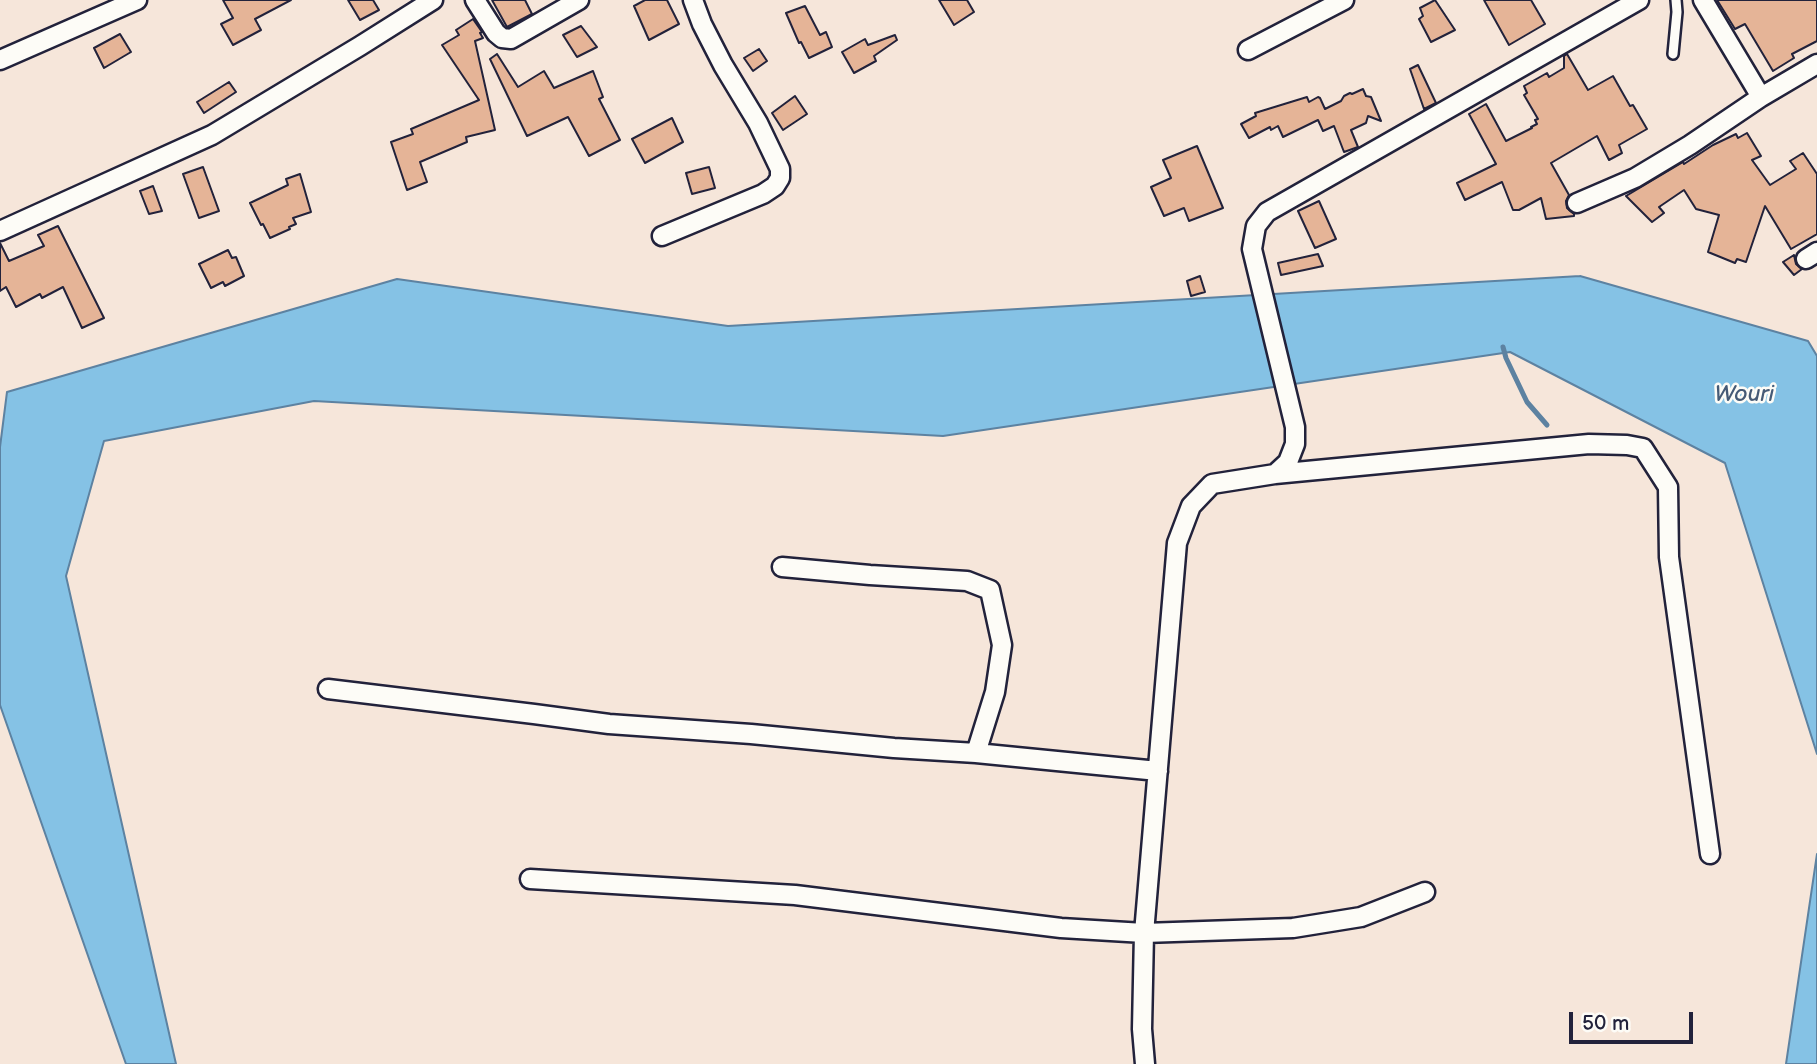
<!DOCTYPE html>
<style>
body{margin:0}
#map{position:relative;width:1817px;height:1064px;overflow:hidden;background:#f6e6da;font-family:"Balsamiq Sans",sans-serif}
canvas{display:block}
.scale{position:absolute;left:1569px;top:1012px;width:124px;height:32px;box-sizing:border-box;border:4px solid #22223b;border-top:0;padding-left:9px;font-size:21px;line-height:24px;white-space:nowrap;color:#22223b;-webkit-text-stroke:5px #fdfcf7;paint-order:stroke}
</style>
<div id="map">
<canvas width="1817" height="1064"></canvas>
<div class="scale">50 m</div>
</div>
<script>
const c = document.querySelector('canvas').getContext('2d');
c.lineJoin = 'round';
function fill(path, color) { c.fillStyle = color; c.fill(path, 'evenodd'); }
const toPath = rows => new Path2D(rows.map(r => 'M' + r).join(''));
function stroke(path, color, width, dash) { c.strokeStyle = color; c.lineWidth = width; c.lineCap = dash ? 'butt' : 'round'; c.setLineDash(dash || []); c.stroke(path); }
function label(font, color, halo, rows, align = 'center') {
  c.font = font + ' "Balsamiq Sans",sans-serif'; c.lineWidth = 5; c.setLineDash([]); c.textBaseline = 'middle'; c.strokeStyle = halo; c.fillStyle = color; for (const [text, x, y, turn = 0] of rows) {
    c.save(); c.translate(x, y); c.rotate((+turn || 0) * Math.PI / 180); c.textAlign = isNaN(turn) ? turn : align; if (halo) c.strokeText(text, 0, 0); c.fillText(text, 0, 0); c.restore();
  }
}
const water = toPath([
 [1580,276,1808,341,1817,356,1817,754,1725,463,1510,352,943,436,314,401,104,441,66,576,176,1064,126,1064,0,705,0,447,7,392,397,279,728,326,1580,276],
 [1817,854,1817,1064,1786,1064,1817,854]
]);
const stream = toPath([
 [1503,347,1506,358,1527,402,1547,425]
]);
const building = toPath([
 [223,0,291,0,255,19,261,30,233,45,221,24,233,18,223,0],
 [348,0,373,0,379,10,360,20,348,0],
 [492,0,525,0,532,14,507,27,492,0],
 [645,0,667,0,679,24,649,40,634,6,645,0],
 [939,0,967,0,974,12,954,25,939,0],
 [1435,0,1455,30,1431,42,1419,19,1423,16,1420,8,1435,0],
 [1484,0,1531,0,1545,24,1509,45,1484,0],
 [1717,0,1817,0,1817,41,1792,54,1794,58,1773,71,1745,24,1735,29,1717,0],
 [805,6,820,35,826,32,832,47,809,58,801,42,799,43,786,13,805,6],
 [473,19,482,32,480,33,483,38,475,41,495,130,466,137,467,142,420,162,427,182,407,190,391,142,413,134,411,129,479,100,442,45,459,35,456,30,473,19],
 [581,26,597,47,577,57,563,35,581,26],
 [120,34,131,52,104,68,94,48,120,34],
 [895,35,897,40,874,56,876,61,854,73,842,52,865,39,868,45,895,35],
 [759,49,767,61,753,71,744,58,759,49],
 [497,54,518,87,544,71,554,88,593,71,603,97,599,99,620,140,589,156,568,117,527,136,490,59,497,54],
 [1567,54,1588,90,1613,76,1630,106,1633,105,1647,129,1619,145,1622,153,1609,160,1597,136,1551,163,1569,195,1566,201,1567,208,1574,214,1574,216,1546,219,1541,198,1519,210,1513,210,1502,182,1465,200,1457,183,1496,164,1469,114,1486,104,1506,141,1532,128,1531,127,1537,124,1535,120,1538,119,1524,95,1527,93,1524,86,1547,73,1549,77,1564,68,1564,56,1567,54],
 [1418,65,1436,103,1424,109,1410,69,1418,65],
 [229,82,236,92,204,113,197,102,229,82],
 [1363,89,1366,96,1371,97,1381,121,1368,116,1366,123,1351,130,1358,147,1344,152,1334,126,1323,131,1318,120,1283,137,1278,126,1271,130,1270,127,1249,138,1241,124,1256,116,1255,113,1307,97,1309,102,1318,97,1320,98,1325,109,1341,101,1344,96,1350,93,1352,94,1363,89],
 [795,96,807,114,783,130,772,113,795,96],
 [672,118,683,142,645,163,632,139,672,118],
 [1747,133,1761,156,1752,160,1770,185,1796,169,1790,161,1803,153,1817,174,1817,234,1791,249,1765,206,1746,262,1737,259,1735,263,1708,252,1719,215,1696,209,1684,190,1659,207,1664,213,1652,222,1626,196,1683,162,1684,164,1713,145,1736,134,1738,138,1747,133],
 [1197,146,1223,208,1189,221,1184,208,1164,216,1151,187,1171,178,1163,160,1197,146],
 [203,167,219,211,199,218,183,174,203,167],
 [709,167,715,188,692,194,686,173,709,167],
 [300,174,311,212,293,218,296,224,289,227,290,229,270,238,263,224,261,225,250,203,288,185,286,179,300,174],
 [153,186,162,211,149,214,140,191,153,186],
 [1319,201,1336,239,1315,248,1298,211,1319,201],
 [58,226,104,318,82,328,63,287,42,298,40,294,16,307,6,287,0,291,0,243,9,261,44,246,38,235,58,226],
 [228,250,232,258,236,257,244,276,225,286,223,282,211,288,199,264,228,250],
 [1318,254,1323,266,1281,275,1278,263,1318,254],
 [1794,255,1796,264,1802,269,1794,275,1783,262,1794,255],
 [1200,276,1205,292,1191,296,1187,281,1200,276]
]);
const lane = toPath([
 [1673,54,1677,12,1676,0]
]);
const street = toPath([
 [475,0,496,33,502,38,511,39,579,0],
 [1248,50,1344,0],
 [0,60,137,0],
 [1761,97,1817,64],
 [1577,203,1635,178,1690,145,1761,97,1703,0],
 [0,231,212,135,360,46,433,0],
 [662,236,763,194,775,186,780,178,780,169,758,123,723,65,702,24,693,0],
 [1806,259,1817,252],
 [1275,474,1589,444,1627,445,1643,448,1668,487,1669,557,1710,854],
 [782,567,870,575,967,581,990,590,1002,645,995,692,976,753],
 [328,689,534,714,609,724,751,734,894,748,976,753,1158,771],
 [530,879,795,895,1061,928,1144,933,1293,928,1361,917,1425,892],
 [1145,1064,1142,1029,1144,933,1177,543,1191,506,1212,484,1275,474,1288,462,1295,444,1295,427,1252,249,1256,226,1267,212,1639,0]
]);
const waterNames = [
 ["Wouri",1744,395]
];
fill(water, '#85c2e5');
stroke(water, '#5d82a1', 2);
stroke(stream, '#5d82a1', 5);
fill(building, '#e5b497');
stroke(building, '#22223b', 2);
stroke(lane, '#22223b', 14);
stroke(street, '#22223b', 23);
stroke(lane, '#fdfcf7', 9);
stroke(street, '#fdfcf7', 18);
label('italic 23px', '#455a76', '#fdfcf7', waterNames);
</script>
